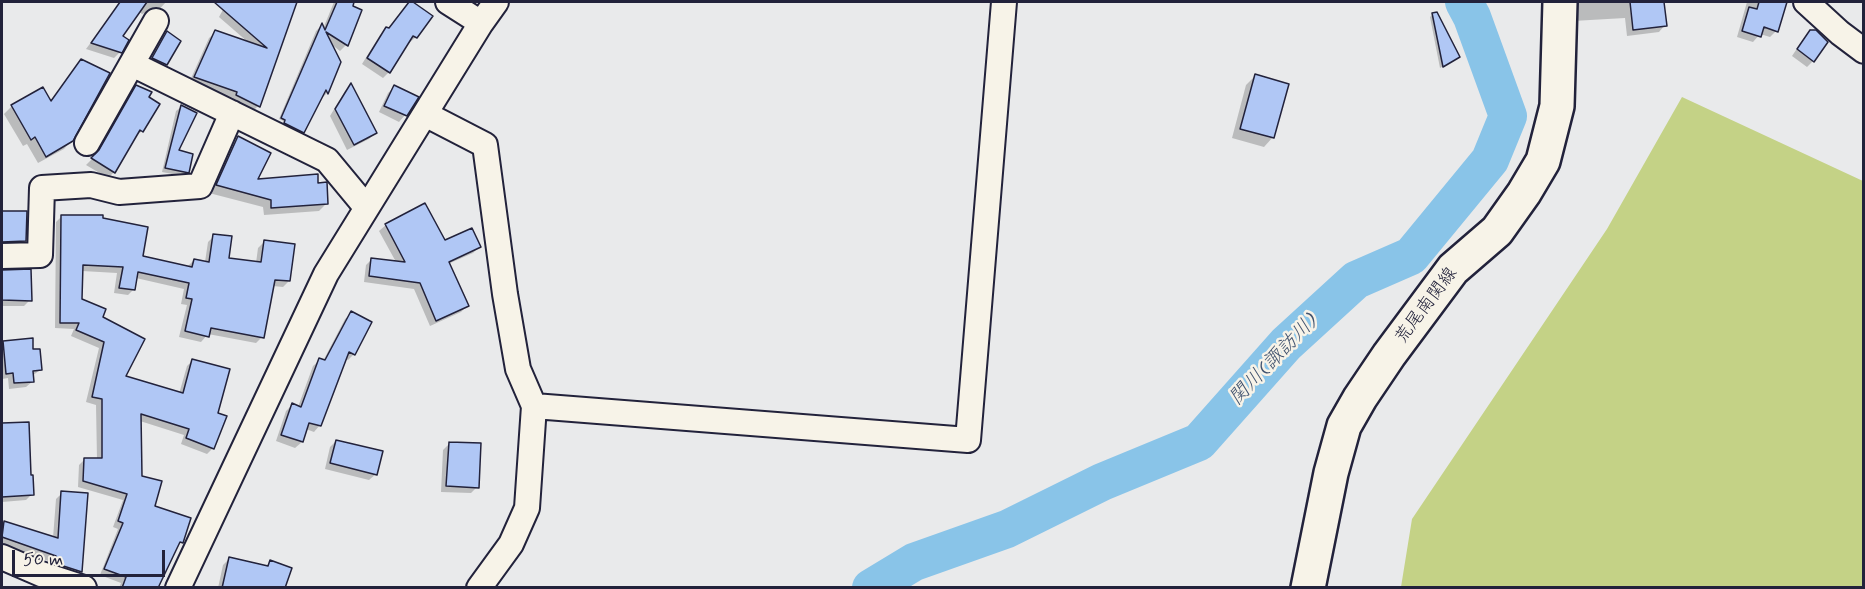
<!DOCTYPE html>
<meta charset="utf-8">
<style>
body{margin:0}
#map{position:relative;width:1865px;height:589px;overflow:hidden;background:#e9eaeb;font-family:Mynerve,sans-serif}
canvas{display:block}
.frame{position:absolute;inset:0;border:3px solid #22223b;pointer-events:none}
.scale{position:absolute;left:12px;top:550px;width:153px;height:27px;box-sizing:border-box;border:3px solid #22223b;border-top:0;padding-left:8px;font-size:18px;line-height:21px;white-space:nowrap;color:#22223b;-webkit-text-stroke:4px #f7f3e8;paint-order:stroke}
</style>
<div id="map">
<canvas width="1865" height="589"></canvas>
<div class="frame"></div>
<div class="scale">50 m</div>
</div>
<script>
const c = document.querySelector('canvas').getContext('2d');
c.lineJoin = 'round';
function fill(path, color) { c.fillStyle = color; c.fill(path, 'evenodd'); }
const toPath = rows => new Path2D(rows.map(r => 'M' + r).join(''));
function stroke(path, color, width, dash) { c.strokeStyle = color; c.lineWidth = width; c.lineCap = dash ? 'butt' : 'round'; c.setLineDash(dash || []); c.stroke(path); }
function label(font, color, halo, rows, align = 'center') {
  c.font = font + ' Mynerve,"Klee One",sans-serif'; c.lineWidth = 5; c.setLineDash([]); c.textBaseline = 'middle'; c.strokeStyle = halo; c.fillStyle = color; for (const [text, x, y, turn = 0] of rows) {
    c.save(); c.translate(x, y); c.rotate((+turn || 0) * Math.PI / 180); c.textAlign = isNaN(turn) ? turn : align; if (halo) c.strokeText(text, 0, 0); c.fillText(text, 0, 0); c.restore();
  }
}
const green = toPath([
 [1682,97,1863,181,1863,587,1401,587,1412,519,1607,229]
]);
const shadow = toPath([
 [131,2,166,2,155,14,148,12,142,14,129,4],
 [216,2,256,2,265,10,268,2,295,2,258,106,252,112,231,101,233,98,189,83,209,38,216,32,249,43,219,17,225,6],
 [334,2,353,2,348,13,346,45,340,51,331,44,339,62,327,93,321,99,303,130,279,119,316,31,321,26,323,29],
 [411,2,431,16,416,37,409,43,408,42,389,72,383,78,362,64,380,35,387,29,388,29],
 [1571,2,1663,2,1665,25,1659,32,1627,36,1625,18,1573,21],
 [1747,2,1777,2,1784,4,1776,31,1770,37,1760,34,1753,42,1737,37],
 [113,13,121,36,120,52,114,58,86,49],
 [1433,14,1458,57,1440,68,1430,17],
 [167,33,166,64,160,71,147,64,161,39],
 [1804,38,1813,61,1807,67,1792,56],
 [82,61,72,140,64,149,38,163,27,144,23,146,4,114,12,106,50,102,74,69],
 [1255,76,1273,137,1264,147,1232,138,1246,85],
 [351,85,375,133,369,139,347,150,330,116,345,91],
 [137,86,142,131,135,137,114,172,108,178,86,165,94,157,130,93],
 [394,87,417,97,405,115,399,122,379,112,388,93],
 [181,107,177,151,187,172,183,176,162,172,176,111],
 [277,121,301,133,296,138,276,124],
 [238,138,255,180,317,185,327,203,319,211,264,215,263,207,209,193,230,145],
 [425,205,444,242,479,247,473,253,448,264,467,306,461,312,430,326,414,289,364,282,366,265,372,259,396,262,379,231,386,225],
 [26,212,25,240,18,247,2,248,2,213],
 [62,216,141,258,188,266,194,260,205,262,208,242,214,236,228,259,256,263,258,248,264,242,289,281,283,287,273,286,262,337,256,343,208,334,201,342,179,337,187,305,181,304,184,289,136,278,134,289,128,295,114,293,117,273,82,271,81,300,101,318,124,377,179,394,187,366,193,360,217,414,213,448,207,454,181,444,184,435,140,421,140,477,153,507,156,588,119,588,121,583,100,575,118,529,113,527,123,500,78,487,79,465,85,459,97,460,96,405,86,402,99,348,71,336,74,329,55,328,56,222],
 [2,271,30,271,30,300,24,306,2,306],
 [352,313,354,354,348,360,345,359,320,425,314,432,306,429,302,442,295,448,276,441,286,411,292,405,298,407,313,366,320,360,323,361,345,319],
 [4,342,31,350,40,370,32,376,33,381,26,387,9,389,8,378,2,379,2,345],
 [27,424,32,494,26,500,2,502,2,425],
 [336,441,376,474,369,480,325,469,330,447],
 [450,443,477,487,471,493,441,492,443,450],
 [62,493,86,495,80,572,74,578,49,569,51,562,2,545,2,522,53,538,56,499],
 [229,559,265,567,270,562,284,588,218,588,223,565]
]);
const river = toPath([
 [871,588,914,562,1007,529,1102,482,1199,442,1286,344,1356,280,1411,256,1490,160,1508,116,1472,17,1464,2]
]);
const building = toPath([
 [120,2,147,2,123,36,129,40,122,53,91,43,120,2],
 [214,2,297,2,260,107,236,95,237,92,194,77,215,30,267,48,214,2],
 [337,2,354,2,353,6,362,10,348,46,326,32,341,62,328,94,326,90,304,133,284,123,285,120,281,118,322,23,325,30,337,2],
 [409,2,413,2,433,16,417,38,413,36,390,73,367,58,386,27,389,28,409,2],
 [1630,2,1664,2,1667,26,1633,30,1630,2],
 [1759,2,1787,2,1778,32,1764,27,1761,37,1742,31,1749,7,1757,9,1759,2],
 [1437,12,1460,57,1443,67,1432,13,1437,12],
 [1810,30,1816,30,1828,42,1814,62,1797,49,1810,30],
 [167,31,181,41,167,65,152,58,167,31],
 [81,59,110,73,73,141,46,157,35,137,31,140,11,105,43,87,51,101,81,59],
 [1255,74,1289,84,1274,138,1240,129,1255,74],
 [351,83,377,133,354,145,335,109,351,83],
 [136,85,152,92,149,97,160,104,143,132,140,130,115,173,91,158,99,150,136,85],
 [394,85,419,97,407,116,384,106,394,85],
 [181,105,197,113,179,150,193,154,189,173,165,168,181,105],
 [238,136,271,153,258,179,318,174,318,183,327,182,328,204,271,208,271,200,216,185,238,136],
 [425,203,445,240,472,228,481,247,449,262,469,306,436,321,420,283,369,276,371,258,405,262,385,224,425,203],
 [2,211,27,211,26,241,2,242,2,211],
 [61,215,103,215,103,218,148,227,143,256,192,267,194,259,209,262,213,234,232,236,229,258,261,262,264,240,295,244,290,281,275,280,264,338,211,328,209,337,185,331,192,299,186,298,189,283,138,272,135,290,119,288,123,267,83,265,82,299,106,309,103,317,145,339,126,376,183,393,192,359,230,369,218,413,227,416,214,449,186,438,189,429,141,414,142,476,162,481,155,506,191,518,183,543,180,542,158,588,122,588,126,577,104,569,123,523,118,521,127,494,83,481,84,458,102,458,102,399,92,397,104,342,76,330,79,323,60,323,61,215],
 [31,269,32,301,2,300,2,270,31,269],
 [351,311,372,322,355,355,349,352,321,426,309,423,303,442,281,435,292,403,301,407,319,358,325,360,351,311],
 [33,338,33,349,40,349,42,370,33,371,34,382,14,383,13,373,6,374,3,341,33,338],
 [29,422,31,475,33,475,34,495,2,497,2,423,29,422],
 [336,440,383,451,377,475,330,463,336,440],
 [449,442,481,443,479,488,446,486,449,442],
 [61,491,88,493,82,572,54,563,56,556,2,537,4,521,58,538,61,491],
 [229,557,268,566,270,560,292,568,285,588,222,588,229,557]
]);
const street = toPath([
 [448,2,481,23],
 [1806,2,1840,33,1864,51],
 [132,64,327,160,366,207],
 [425,114,485,145,505,294,518,369,534,406,527,508,511,544,479,588],
 [87,143,156,21],
 [2,256,40,255,42,188,91,185,119,192,200,186,232,113],
 [534,406,968,440,1004,2],
 [2,557,41,574,84,588],
 [178,588,326,274,481,23,496,2]
]);
const primary = toPath([
 [1308,588,1331,473,1344,426,1360,398,1389,355,1453,269,1497,231,1524,193,1543,161,1557,106,1560,2]
]);
const streetNames = [
 ["荒尾南関線",1427,306,-53]
];
const waterNames = [
 ["関川(諏訪川)",1274,361,-46]
];
fill(green, '#c4d286');
fill(shadow, '#0003');
stroke(river, '#89c4e8', 38);
fill(building, '#b0c7f5');
stroke(building, '#22223b', 1.5);
stroke(street, '#22223b', 28);
stroke(primary, '#22223b', 38);
stroke(street, '#f7f3e8', 24);
stroke(primary, '#f7f3e8', 33);
label('18px', '#22223b', '#f7f3e8', streetNames);
label('italic 20px', '#41536f', '#f7f3e8', waterNames);
</script>
